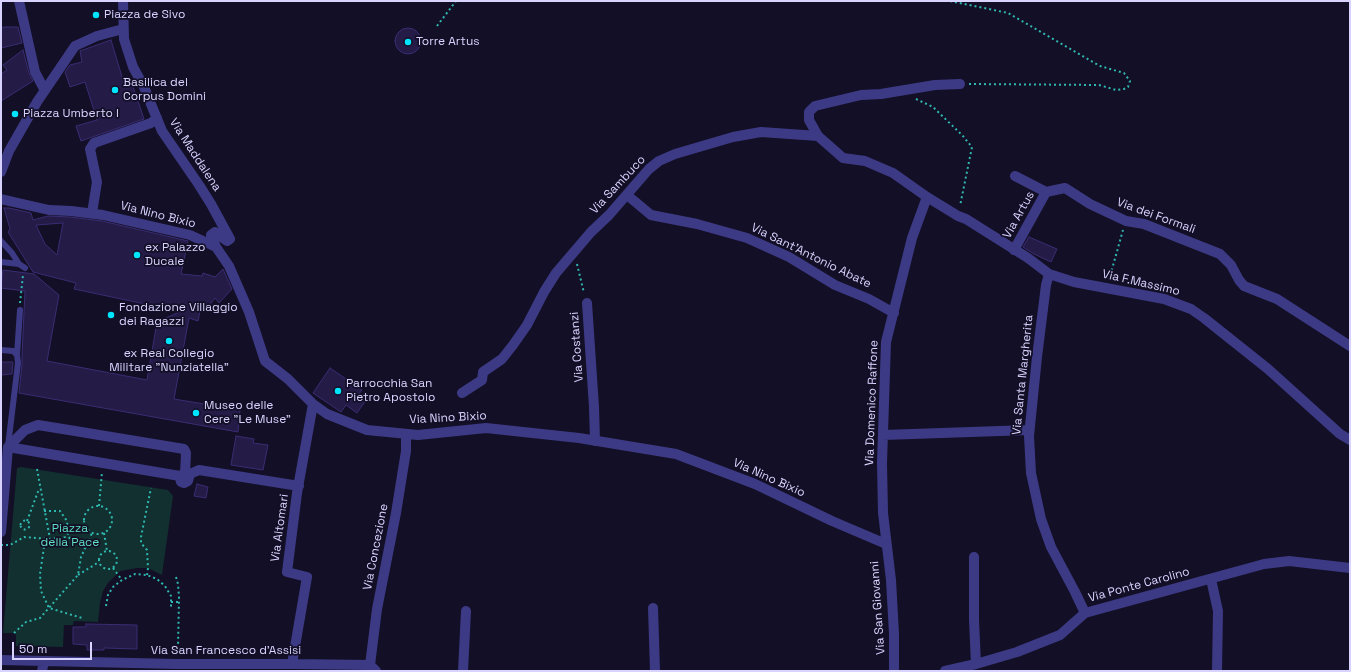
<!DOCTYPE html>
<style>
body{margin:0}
#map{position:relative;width:1351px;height:672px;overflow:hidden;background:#130f26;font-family:"Space Grotesk",sans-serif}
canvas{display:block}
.frame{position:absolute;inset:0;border:2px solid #d9d4ff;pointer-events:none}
.scale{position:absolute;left:12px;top:642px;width:80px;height:18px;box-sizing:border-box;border:2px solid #d9d4ff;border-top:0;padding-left:5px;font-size:12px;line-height:14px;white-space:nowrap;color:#d9d4ff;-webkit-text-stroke:3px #130f26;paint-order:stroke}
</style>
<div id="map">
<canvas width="1351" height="672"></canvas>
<div class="frame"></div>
<div class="scale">50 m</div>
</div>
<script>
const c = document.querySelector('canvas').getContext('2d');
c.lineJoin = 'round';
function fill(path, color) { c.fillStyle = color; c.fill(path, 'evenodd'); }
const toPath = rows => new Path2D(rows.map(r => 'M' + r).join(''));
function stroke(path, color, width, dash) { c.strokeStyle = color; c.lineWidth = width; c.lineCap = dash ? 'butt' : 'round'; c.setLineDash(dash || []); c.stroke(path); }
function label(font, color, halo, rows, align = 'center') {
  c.font = font + ' "Space Grotesk",sans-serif'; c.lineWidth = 3.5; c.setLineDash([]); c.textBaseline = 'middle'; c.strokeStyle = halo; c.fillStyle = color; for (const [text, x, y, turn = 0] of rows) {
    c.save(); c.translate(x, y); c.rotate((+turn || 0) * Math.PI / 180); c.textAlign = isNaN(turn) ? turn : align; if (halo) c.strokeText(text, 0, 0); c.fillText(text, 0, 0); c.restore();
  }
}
const green = toPath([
 [21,467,168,490,173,496,162,575,148,568,137,568,120,571,108,583,103,591,100,603,98,622,74,621,73,625,64,625,63,647,16,646,16,635,14,633,3,633,17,468]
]);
const building = toPath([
 [5,27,18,27,22,43,1,48,1,28,5,27],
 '395 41a13 13 0 1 1 26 0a13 13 0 1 1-26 0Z',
 [111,40,123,80,130,78,144,119,81,141,76,126,97,120,85,82,70,87,65,72,70,65,82,62,80,51,111,40],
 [23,50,29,73,33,81,1,101,1,74,7,70,3,65,23,50],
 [4,208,9,208,31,213,33,220,48,216,70,217,102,221,188,241,181,274,202,276,203,273,215,277,223,269,232,289,219,303,215,298,204,312,200,311,198,321,189,318,174,399,240,410,238,432,19,393,22,364,22,355,25,291,1,288,3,270,34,274,59,295,47,361,147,380,157,322,186,309,145,304,74,289,76,283,33,272,8,232,10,229,4,208],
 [63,223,57,255,45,244,36,225,63,223],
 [1029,237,1057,249,1051,262,1034,254,1023,247,1029,237],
 [1,362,13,362,12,374,1,375,1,362],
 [330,368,362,390,358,395,366,400,357,413,346,405,341,412,313,393,330,368],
 [236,436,254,439,253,443,268,445,263,470,231,465,236,436],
 [197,484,208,487,206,498,194,496,197,484],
 [86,624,137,625,137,649,104,648,104,650,87,650,87,645,73,644,73,627,86,627,86,624]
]);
const path = toPath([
 [950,1,1008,13,1100,66,1124,73,1130,81,1128,87,1124,89,1116,90,1099,85,969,84],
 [437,26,456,1],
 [916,99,933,107,962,135,972,147,960,206],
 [577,264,584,293],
 [1109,280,1123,230],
 [20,303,23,275],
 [37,469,50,539,68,537,84,547],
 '84 520a14 14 0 1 1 28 0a14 14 0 1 1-28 0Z',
 [99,506,102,472],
 [44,511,60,511,67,521,68,537],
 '20.5 525a4.5 4.5 0 1 1 9 0a4.5 4.5 0 1 1-9 0Z',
 [27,521,39,489],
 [104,533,107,551],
 [50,539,44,547,40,574,41,591,49,608,82,618],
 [1,545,10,545,24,537,50,539],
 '99 560a9 9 0 1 1 18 0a9 9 0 1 1-18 0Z',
 [113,568,122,580],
 [78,575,99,562],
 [147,575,148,568,147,550,141,543,141,537,151,488],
 [176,577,178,584,179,597,178,648],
 [171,602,179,602],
 [106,606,108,595,113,587,122,580,135,574,147,575,157,579,165,586,171,596,171,607],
 [14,633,26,622,40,618,78,575,81,557,92,533]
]);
const lane = toPath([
 [1,241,12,253,19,264,25,268],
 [1,262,19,264],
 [1,350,13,351,17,355],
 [8,446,18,363,17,355,20,310]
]);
const street = toPath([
 [19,1,35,72,44,89],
 [123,1,124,39,133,67,144,87,162,131,199,185,211,204,230,239,227,241,215,232,211,235,216,247],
 [818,136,809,120,809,112,815,106,861,95,881,94,935,85,960,84],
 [1,172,9,151,37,102,75,46,97,36,123,29],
 [1015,176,1046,192],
 [1046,192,1065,188,1090,204,1126,221,1144,224,1220,254,1231,265,1239,280,1244,286,1277,299,1350,346],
 [627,195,651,215,697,224,747,238,789,257,835,285,869,299,894,313],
 [1,199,49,210,71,211,103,215,190,235,216,247,229,266,249,312,265,361,288,379,313,404,327,414,367,430,418,435,486,428,579,438,676,454,755,484,832,521,886,544],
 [92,213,97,182,90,149,94,143,151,123,157,118],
 [1014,250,1046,192],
 [1049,274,1046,285,1037,357,1029,436,1031,473,1041,519,1051,547,1075,592,1085,613],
 [587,303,594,407,595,441],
 [462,393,482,380,483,372,502,359,513,345,527,325,544,292,556,273,591,232,609,215,649,169,659,161,675,154,733,137,761,132,818,136,843,158,865,161,893,173,927,197,958,216,966,219,1028,258,1049,274,1074,282,1164,299,1191,309,1204,318,1268,369,1340,434,1350,440],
 [883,435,1029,430],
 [8,447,25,430,38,425,69,430,184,449,186,453,185,474],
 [8,447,180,476],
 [185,474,181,475,180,478,181,482,184,483,188,481,190,474,199,470,299,486],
 [1,532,8,447],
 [974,557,974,620,976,664],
 [1211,579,1218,611,1217,671],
 [653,608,655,671],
 [1,660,177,664,292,664,370,665,376,671],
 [292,664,307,577,287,572,297,493,313,404],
 [370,665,377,609,396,513,406,451,406,434],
 [42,671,44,661],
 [463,671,466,611],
 [894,671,894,634,891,580,883,513,882,463,886,342,912,238,927,197],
 [945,671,976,664,1017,652,1060,635,1085,613,1264,564,1289,561,1350,568]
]);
const markers = [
 [96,15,4,"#00e5ff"],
 [408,42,4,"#00e5ff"],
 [115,90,4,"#00e5ff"],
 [15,114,4,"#00e5ff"],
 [137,255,4,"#00e5ff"],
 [111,315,4,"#00e5ff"],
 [169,341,4,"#00e5ff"],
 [338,391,4,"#00e5ff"],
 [196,413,4,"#00e5ff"]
];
const poiNames = [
 ["Piazza de Sivo",104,15],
 ["Torre Artus",416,42],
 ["Basilica del",123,83],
 ["Corpus Domini",123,97],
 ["Piazza Umberto I",23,114],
 ["ex Palazzo",145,248],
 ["Ducale",145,262],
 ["Fondazione Villaggio",119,308],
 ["dei Ragazzi",119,322],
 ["ex Real Collegio",169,354,"center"],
 ["Militare \"Nunziatella\"",169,368,"center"],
 ["Parrocchia San",346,384],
 ["Pietro Apostolo",346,398],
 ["Museo delle",204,406],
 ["Cere \"Le Muse\"",204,420]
];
const streetNames = [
 ["Via Maddalena",195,155,57],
 ["Via Sambuco",618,185,-47],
 ["Via Nino Bixio",158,215,14],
 ["Via Artus",1019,215,-61],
 ["Via dei Formali",1156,216,20],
 ["Via Sant'Antonio Abate",811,256,26],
 ["Via F.Massimo",1141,283,13],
 ["Via Costanzi",577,347,-94],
 ["Via Santa Margherita",1023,375,-84],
 ["Via Domenico Raffone",872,403,-88],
 ["Via Nino Bixio",448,418,-3],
 ["Via Nino Bixio",769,478,24],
 ["Via Altomari",280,528,-82],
 ["Via Concezione",376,547,-79],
 ["Via Ponte Carolino",1139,585,-15],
 ["Via San Giovanni",878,608,-94],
 ["Via San Francesco d'Assisi",226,651]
];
const parkNames = [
 ["Piazza",70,529],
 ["della Pace",70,543]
];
fill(green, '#12302f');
fill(building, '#241b47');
stroke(building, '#3b2d73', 1);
stroke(path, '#2fb8b0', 2, [2, 3]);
stroke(lane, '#3d3a85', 6);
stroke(street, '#3d3a85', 10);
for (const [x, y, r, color] of markers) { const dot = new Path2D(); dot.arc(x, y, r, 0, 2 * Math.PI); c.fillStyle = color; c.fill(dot); stroke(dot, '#130f26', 1.5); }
label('12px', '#d9d4ff', '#130f26', poiNames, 'left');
label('12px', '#d9d4ff', '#130f26', streetNames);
label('12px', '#5fe0c0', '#130f26', parkNames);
</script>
